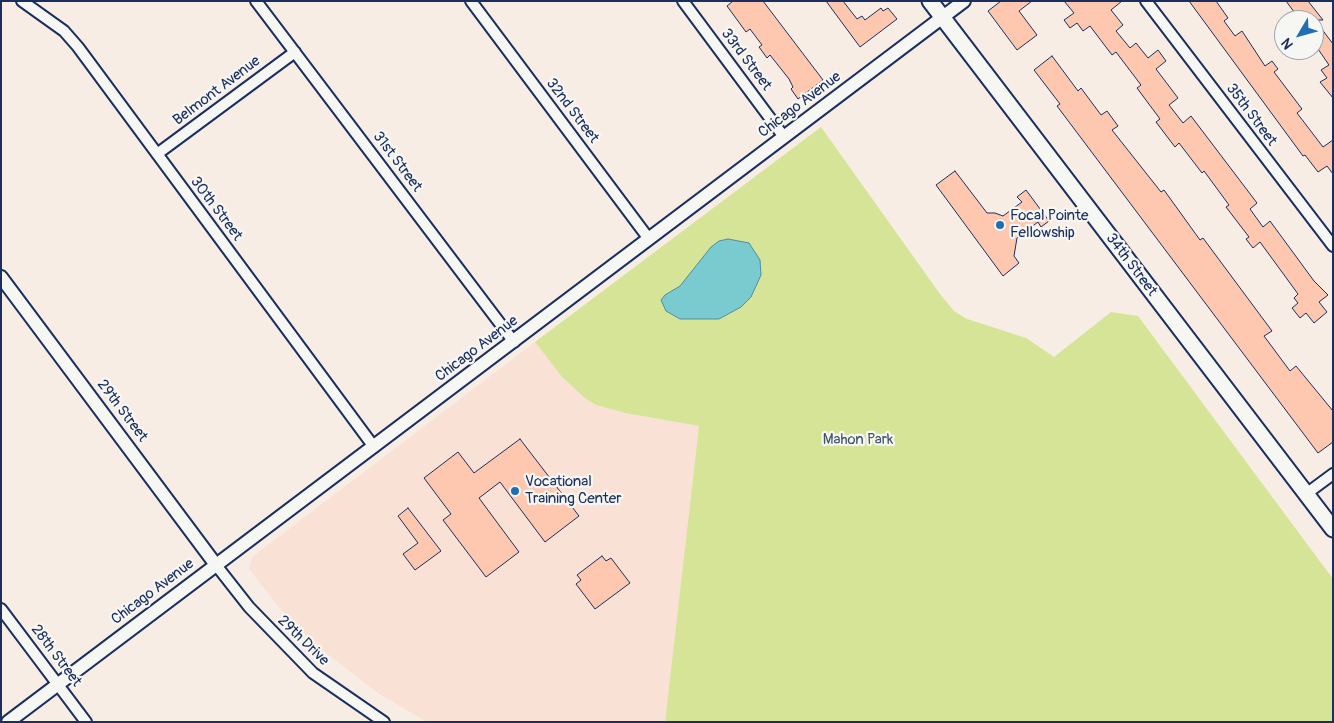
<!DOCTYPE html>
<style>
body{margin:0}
#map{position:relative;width:1334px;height:723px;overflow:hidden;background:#f7ede5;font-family:Pangolin,sans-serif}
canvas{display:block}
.frame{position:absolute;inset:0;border:2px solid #1b2f5e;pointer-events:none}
.north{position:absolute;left:1274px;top:10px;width:50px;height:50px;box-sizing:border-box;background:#f6f6f2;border:1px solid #9ea6b7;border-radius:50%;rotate:233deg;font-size:14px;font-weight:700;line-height:20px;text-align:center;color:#1b2f5e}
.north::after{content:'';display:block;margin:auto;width:18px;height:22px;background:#1f6fb2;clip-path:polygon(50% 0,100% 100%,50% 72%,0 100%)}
</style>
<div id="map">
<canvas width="1334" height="723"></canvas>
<div class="frame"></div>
<div class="north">N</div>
</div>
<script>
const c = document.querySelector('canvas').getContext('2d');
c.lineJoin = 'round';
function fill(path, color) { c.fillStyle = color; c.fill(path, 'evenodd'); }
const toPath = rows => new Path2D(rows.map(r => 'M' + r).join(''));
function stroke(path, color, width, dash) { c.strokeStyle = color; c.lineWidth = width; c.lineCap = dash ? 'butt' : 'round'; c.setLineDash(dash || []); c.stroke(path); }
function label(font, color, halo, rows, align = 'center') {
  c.font = font + ' Pangolin,sans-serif'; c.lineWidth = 4.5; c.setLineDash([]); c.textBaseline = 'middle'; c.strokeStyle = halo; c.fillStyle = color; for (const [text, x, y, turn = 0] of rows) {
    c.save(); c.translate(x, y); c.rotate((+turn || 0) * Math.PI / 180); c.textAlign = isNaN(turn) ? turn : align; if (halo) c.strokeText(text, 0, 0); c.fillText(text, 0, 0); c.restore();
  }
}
const built = toPath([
 [535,342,562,377,586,399,596,405,625,413,699,426,665,722,427,722,379,694,316,645,281,610,249,569,252,557]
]);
const green = toPath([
 [821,127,940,294,954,311,967,319,1026,338,1054,357,1111,312,1138,316,1333,579,1333,722,665,722,699,426,625,413,596,405,586,399,562,377,535,342]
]);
const water = toPath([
 [728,239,749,243,760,260,761,275,751,297,741,307,719,319,680,319,666,311,661,300,665,295,680,286,711,247,719,241,728,239]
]);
const building = toPath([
 [733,1,763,1,823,80,798,99,791,89,793,87,789,79,770,55,767,58,759,47,762,45,750,29,746,32,727,6,733,1],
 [826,1,843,1,857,19,862,16,865,20,881,8,883,11,888,8,897,19,860,47,826,1],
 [1001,1,1032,1,1019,11,1037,35,1017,50,988,11,1001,1],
 [1064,1,1122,1,1111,10,1123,25,1116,31,1130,48,1136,43,1148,58,1158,50,1166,61,1156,69,1178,98,1169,105,1183,123,1191,116,1257,203,1250,209,1263,227,1270,221,1314,281,1328,295,1319,302,1327,312,1314,323,1306,313,1300,318,1292,308,1298,303,1294,298,1298,294,1260,242,1253,248,1246,239,1249,237,1226,207,1229,205,1204,171,1202,173,1179,143,1175,147,1156,122,1160,119,1137,88,1141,85,1116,52,1112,55,1090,26,1083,31,1077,23,1070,28,1064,20,1074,13,1064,1],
 [1189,1,1216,1,1228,18,1224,21,1235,36,1242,31,1265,66,1272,61,1278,69,1274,72,1302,109,1297,113,1323,147,1333,140,1333,174,1327,166,1318,172,1305,155,1303,156,1189,1],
 [1286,1,1308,1,1323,20,1315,20,1333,44,1333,98,1320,82,1327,78,1321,70,1329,65,1318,49,1314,52,1314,20,1300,20,1286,1],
 [1052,56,1078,91,1081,88,1101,115,1107,111,1118,126,1112,130,1161,192,1164,190,1200,240,1203,238,1272,331,1264,336,1290,371,1296,366,1333,411,1333,442,1318,453,1057,106,1060,104,1034,70,1052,56],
 [955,171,987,213,995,213,1003,216,1022,202,1017,197,1026,190,1049,221,1041,227,1038,222,1017,238,1014,256,1019,263,1003,276,936,185,955,171],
 [520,439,579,516,545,542,500,482,479,498,519,552,486,577,443,520,451,514,424,478,458,452,474,473,520,439],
 [408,508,441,551,415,570,403,554,418,543,398,516,408,508],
 [602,556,606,561,611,558,630,583,595,609,576,584,581,580,577,575,602,556]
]);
const minor = toPath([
 [22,1,64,31,78,47,374,447],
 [256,1,514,342],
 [471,1,649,239],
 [683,1,784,137],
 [1146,1,1333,246],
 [157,154,295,52],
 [1306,494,1333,474],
 [216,565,249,607,313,673,384,722],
 [1,609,86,722]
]);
const tertiary = toPath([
 [1,277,216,565],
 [8,722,964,1]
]);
const secondary = toPath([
 [930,1,1333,529]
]);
const markers = [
 [1000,225,5,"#1f6fb2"],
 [515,491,5,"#1f6fb2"]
];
const streetNames = [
 ["33rd Street",746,60,53],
 ["Belmont Avenue",217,91,-37],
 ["Chicago Avenue",800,105,-37],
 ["32nd Street",572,111,53],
 ["35th Street",1251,115,53],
 ["31st Street",397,162,53],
 ["30th Street",216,209,53],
 ["34th Street",1131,265,53],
 ["Chicago Avenue",477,349,-37],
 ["29th Street",122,411,53],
 ["Chicago Avenue",153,592,-37],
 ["29th Drive",303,641,44],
 ["28th Street",56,656,53]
];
const poiNames = [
 ["Focal Pointe",1010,216],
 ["Fellowship",1010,233],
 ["Vocational",525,482],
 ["Training Center",525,499]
];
const parkNames = [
 ["Mahon Park",858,440]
];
fill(built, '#f9e2d5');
fill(green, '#d6e497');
fill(water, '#79cbd0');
stroke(water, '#538da2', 1);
fill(building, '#fdc8af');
stroke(building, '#1b2f5e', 1);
stroke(minor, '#1b2f5e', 14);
stroke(tertiary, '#1b2f5e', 16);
stroke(secondary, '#1b2f5e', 19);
stroke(minor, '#f6f6f2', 10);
stroke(tertiary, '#f6f6f2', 12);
stroke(secondary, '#f6f6f2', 15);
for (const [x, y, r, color] of markers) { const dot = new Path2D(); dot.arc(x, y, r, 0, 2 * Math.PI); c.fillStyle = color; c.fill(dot); stroke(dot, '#f6f6f2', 2); }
label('15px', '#1b2f5e', '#f6f6f2', streetNames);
label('15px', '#1b2f5e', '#f6f6f2', poiNames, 'left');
label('15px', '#405369', '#f6f6f2', parkNames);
</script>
